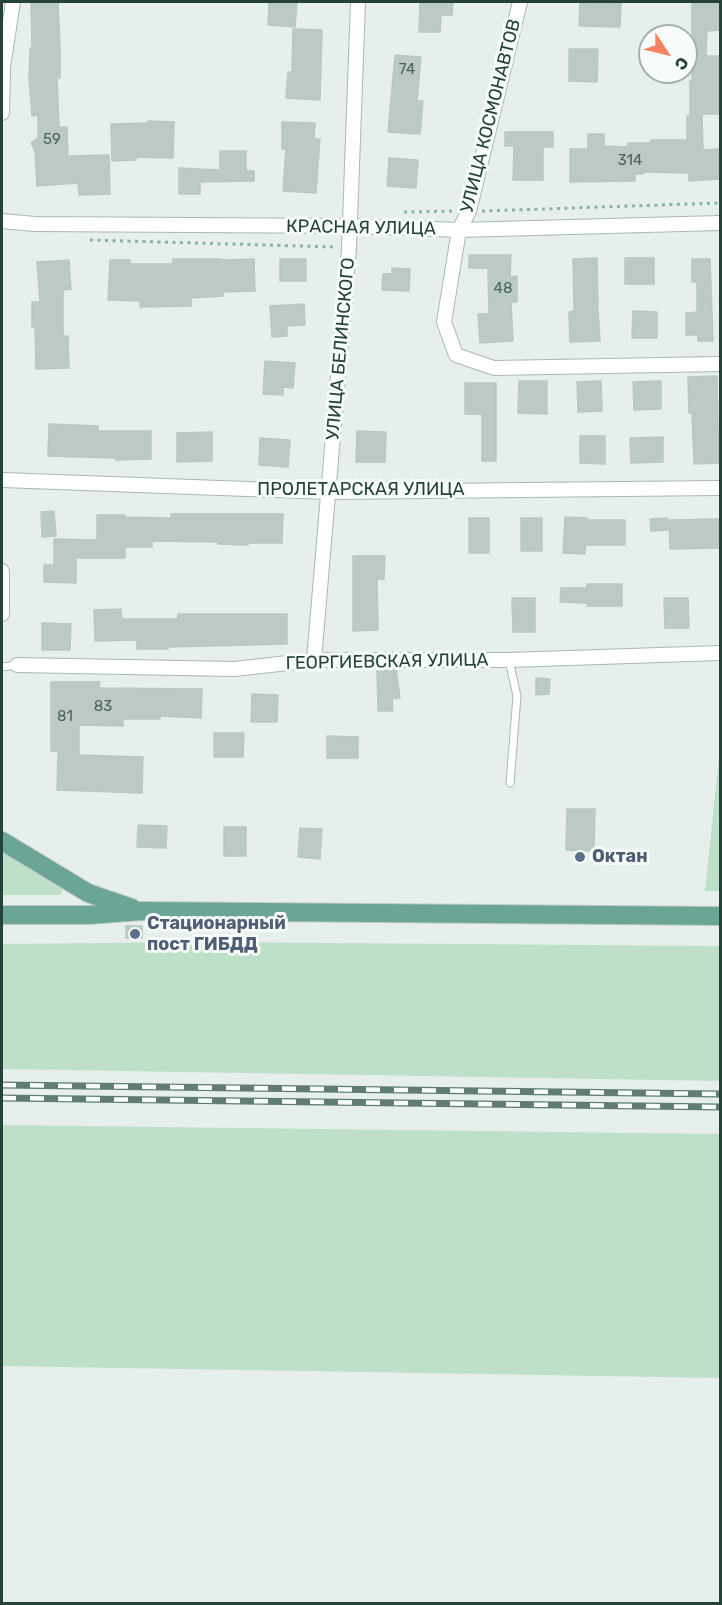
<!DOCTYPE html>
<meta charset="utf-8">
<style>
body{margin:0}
#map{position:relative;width:722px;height:1605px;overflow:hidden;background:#e6efeb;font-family:Rubik,sans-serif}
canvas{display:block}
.frame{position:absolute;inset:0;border:3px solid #24423a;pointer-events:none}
.north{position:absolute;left:638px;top:24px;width:60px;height:60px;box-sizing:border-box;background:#f7fbf9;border:2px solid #a3b1ad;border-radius:50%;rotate:125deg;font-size:16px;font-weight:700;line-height:24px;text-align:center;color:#24423a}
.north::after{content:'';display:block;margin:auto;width:21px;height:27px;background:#f4845f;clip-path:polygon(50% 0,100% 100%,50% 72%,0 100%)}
</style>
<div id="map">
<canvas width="722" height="1605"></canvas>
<div class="frame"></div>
<div class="north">С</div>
</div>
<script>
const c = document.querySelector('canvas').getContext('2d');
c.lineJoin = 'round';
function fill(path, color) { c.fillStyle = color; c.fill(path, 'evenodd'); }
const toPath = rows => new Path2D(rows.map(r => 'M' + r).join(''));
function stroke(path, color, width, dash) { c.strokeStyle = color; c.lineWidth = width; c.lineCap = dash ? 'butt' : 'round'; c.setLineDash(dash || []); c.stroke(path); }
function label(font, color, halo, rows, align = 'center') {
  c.font = font + ' Rubik,sans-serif'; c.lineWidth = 6; c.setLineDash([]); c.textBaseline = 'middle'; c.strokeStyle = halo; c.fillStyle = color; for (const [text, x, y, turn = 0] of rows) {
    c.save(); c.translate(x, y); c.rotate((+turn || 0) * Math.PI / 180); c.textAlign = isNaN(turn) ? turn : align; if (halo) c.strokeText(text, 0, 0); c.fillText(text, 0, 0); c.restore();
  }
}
const green = toPath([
 [720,748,720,891,705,891],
 [2,849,63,885,61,895,2,895],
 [200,942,720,946,720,1081,2,1069,2,944],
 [2,1125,720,1134,720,1378,2,1366]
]);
const building = toPath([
 [31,2,58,2,60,48,60,78,57,78,59,127,67,127,68,156,109,155,110,194,79,195,78,183,37,186,35,151,31,143,38,138,38,115,32,116,29,78,30,48,32,48,31,2],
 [269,2,297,2,295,27,268,25,269,2],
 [420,2,453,2,452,15,441,15,440,32,419,32,420,2],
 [580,2,621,3,620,27,579,26,580,2],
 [692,2,720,2,720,30,707,31,706,56,720,56,720,114,702,114,703,150,720,149,720,179,689,181,689,173,643,172,643,174,635,174,635,181,570,182,570,149,588,149,588,134,604,134,604,146,627,147,628,143,651,143,651,140,687,140,687,116,690,116,690,81,692,81,692,2],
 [293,29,322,30,320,100,286,98,288,72,292,72,293,29],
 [569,49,598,49,597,82,569,81,569,49],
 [395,55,421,57,417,101,423,101,420,134,388,132,395,55],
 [148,121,174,122,173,158,136,157,136,160,112,161,111,124,148,123,148,121],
 [282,122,315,123,314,139,320,139,316,193,283,191,286,149,282,149,282,122],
 [505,132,553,132,553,147,543,147,543,180,513,180,514,146,505,146,505,132],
 [220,151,246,151,246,171,254,171,254,181,200,182,200,194,179,194,179,168,220,170,220,151],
 [389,158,418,160,416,188,387,186,389,158],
 [469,255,511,255,510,277,517,276,517,302,511,302,513,341,480,343,478,314,489,314,488,268,469,268,469,255],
 [597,258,598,310,600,341,570,342,569,312,574,311,573,259,597,258],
 [625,258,654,258,654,284,625,284,625,258],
 [173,259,222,259,222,260,254,259,255,291,223,292,223,296,191,298,191,306,140,307,140,301,108,300,110,260,130,260,130,264,173,264,173,259],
 [280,259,306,259,306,281,280,281,280,259],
 [692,259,710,259,713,341,698,341,698,335,686,335,686,313,697,312,697,282,692,282,692,259],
 [69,260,71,289,63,290,63,336,68,336,69,368,36,369,35,327,32,327,32,302,40,302,37,262,69,260],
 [392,268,410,269,409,291,382,290,383,274,392,274,392,268],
 [304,304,305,325,287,326,287,336,272,337,270,306,304,304],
 [633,311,657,312,657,338,632,338,633,311],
 [265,361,295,363,293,388,283,387,283,395,263,394,265,361],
 [717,376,718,431,719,431,720,463,694,464,692,413,689,413,688,377,717,376],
 [519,381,547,381,547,414,518,413,519,381],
 [601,381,602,411,578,412,577,382,601,381],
 [661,381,661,409,634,410,633,382,661,381],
 [465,383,496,383,496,461,482,461,482,414,465,414,465,383],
 [49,424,98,426,98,431,151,431,151,459,116,460,116,458,48,456,49,424],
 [357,431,386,432,385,462,356,462,357,431],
 [212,432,212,461,177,462,177,433,212,432],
 [580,436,605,436,605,464,580,463,580,436],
 [663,437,663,462,631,463,630,438,663,437],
 [260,438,290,440,288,467,259,465,260,438],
 [54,511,56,536,42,537,41,512,54,511],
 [171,514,283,514,282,543,248,543,248,545,218,544,218,542,152,541,152,547,125,547,125,558,76,558,76,583,44,582,44,565,54,565,54,539,97,540,97,515,125,515,125,517,171,518,171,514],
 [565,517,587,518,587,520,625,520,625,545,586,545,585,554,563,553,565,517],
 [469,518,489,518,489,553,469,553,469,518],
 [521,518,542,518,542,551,521,551,521,518],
 [667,518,668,530,651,531,650,519,667,518],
 [720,519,720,548,670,549,669,520,720,519],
 [353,556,385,556,384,579,377,579,378,630,353,631,353,556],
 [587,584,622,584,622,606,587,606,587,603,560,602,561,588,587,588,587,584],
 [512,598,535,598,535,632,513,632,512,598],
 [664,598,688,598,689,628,665,628,664,598],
 [121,609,122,619,178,619,178,614,287,614,287,644,168,647,168,649,137,649,137,640,95,641,94,610,121,609],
 [42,623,71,624,70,650,42,650,42,623],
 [396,669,400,698,392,699,393,711,378,711,377,671,396,669],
 [536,678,550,679,549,694,536,695,536,678],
 [51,682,100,682,99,688,202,689,201,718,160,716,160,719,123,719,123,726,79,725,79,755,143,757,142,793,57,790,58,751,51,751,51,682],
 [252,694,278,695,277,722,251,722,252,694],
 [214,733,244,733,243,757,214,757,214,733],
 [327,736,358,737,358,758,327,758,327,736],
 [567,809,595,809,594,851,566,850,567,809],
 [138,825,167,826,166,848,137,847,138,825],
 [224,827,246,827,246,856,224,856,224,827],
 [300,828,322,829,320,859,298,857,300,828],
 [126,926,142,926,142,938,126,938,126,926]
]);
const path = toPath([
 [482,211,720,203],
 [404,212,455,211],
 [90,240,335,247]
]);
const service = toPath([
 [509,660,517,696,510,783],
 [2,667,17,665]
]);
const minor = toPath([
 [520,2,469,211,459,230,444,322,456,355,494,368,720,364],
 [2,113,3,67,13,2],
 [2,221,35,224,349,226,459,230,720,223],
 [2,480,329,492,720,488],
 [2,571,2,614],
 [314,660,349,248,358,2],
 [17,665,235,669,314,660,509,660,720,653]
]);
const primary = toPath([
 [2,841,88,893,132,908],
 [2,915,89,915,142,911,720,916]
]);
const rail = toPath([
 [2,1085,720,1094],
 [2,1098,720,1107]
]);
const markers = [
 [580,857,6,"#5c6f8a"],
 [135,934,6,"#5c6f8a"]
];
const numberNames = [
 ["74",407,70],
 ["59",52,140],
 ["314",630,161],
 ["48",503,289],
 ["83",103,707],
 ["81",65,717]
];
const streetNames = [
 ["УЛИЦА КОСМОНАВТОВ",491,116,-76],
 ["КРАСНАЯ УЛИЦА",361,228,1],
 ["УЛИЦА БЕЛИНСКОГО",341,349,-85],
 ["ПРОЛЕТАРСКАЯ УЛИЦА",361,490],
 ["ГЕОРГИЕВСКАЯ УЛИЦА",387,662,-1]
];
const serviceNames = [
 ["Октан",592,857],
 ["Стационарный",147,924],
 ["пост ГИБДД",147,945]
];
fill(green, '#bfe0c8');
fill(building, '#bbcac4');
stroke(building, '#b8c9c2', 1.5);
stroke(service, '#a8b8b2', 9);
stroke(minor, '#a8b8b2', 16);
stroke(primary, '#c2cac8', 20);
stroke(path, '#86b3a5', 3, [3, 4.5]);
stroke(service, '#fff', 7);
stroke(minor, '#fff', 14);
stroke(primary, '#6aa596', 18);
stroke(rail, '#5f7d75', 7);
stroke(rail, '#f7fbf9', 4.5, [14]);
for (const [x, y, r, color] of markers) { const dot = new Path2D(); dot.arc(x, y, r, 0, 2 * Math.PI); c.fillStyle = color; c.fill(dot); stroke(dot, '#f7fbf9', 2); }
label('15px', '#4a645c', null, numberNames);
label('18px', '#24423a', '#f7fbf9', streetNames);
label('bold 18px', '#4e5e75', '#f7fbf9', serviceNames, 'left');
</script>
